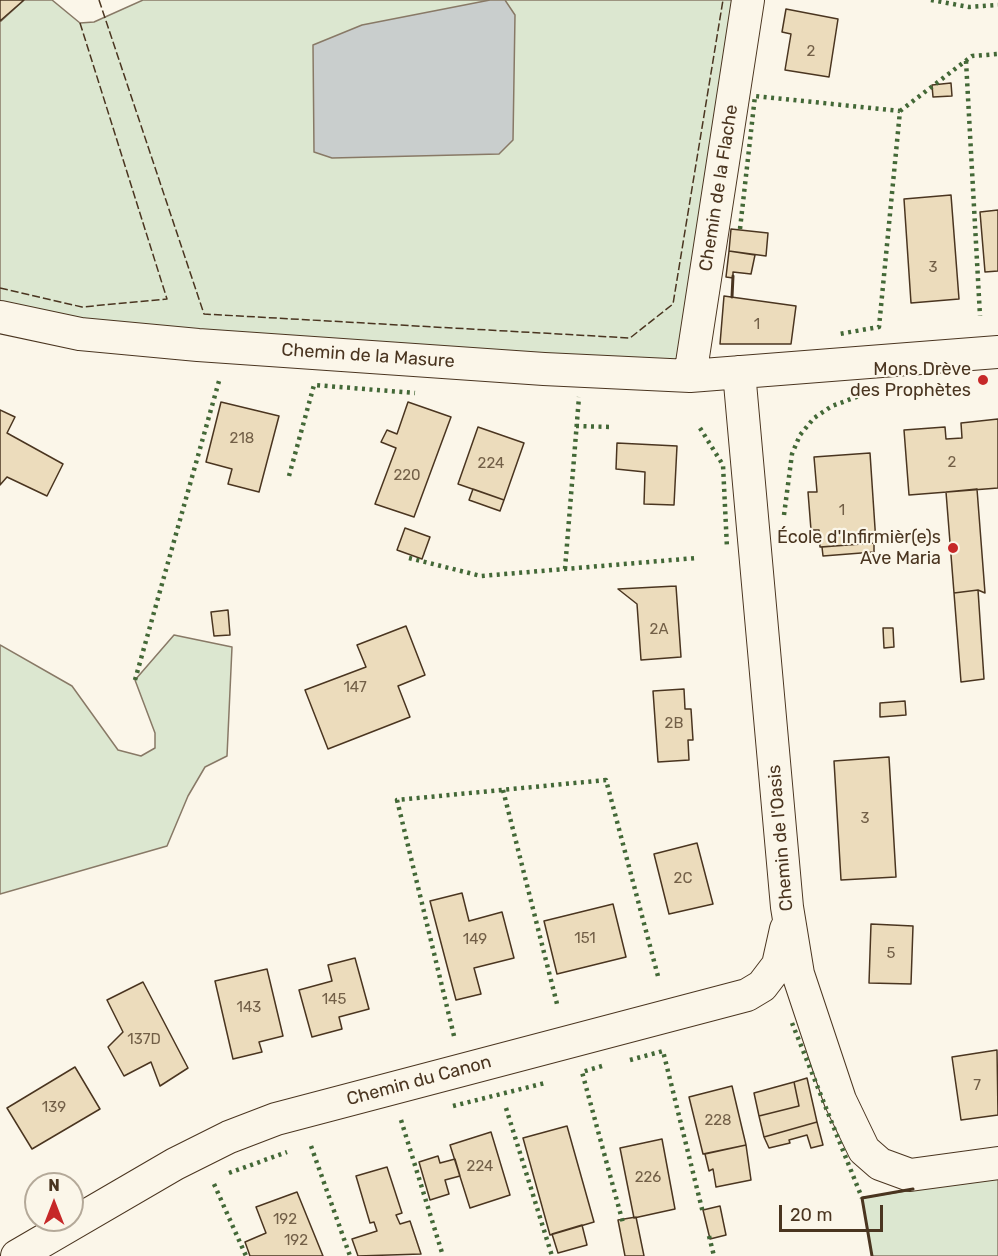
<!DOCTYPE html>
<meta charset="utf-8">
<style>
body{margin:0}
#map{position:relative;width:998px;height:1256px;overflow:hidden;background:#fbf6e9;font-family:Rubik,sans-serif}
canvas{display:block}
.north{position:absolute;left:24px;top:1172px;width:60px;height:60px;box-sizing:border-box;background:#fbf6e9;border:2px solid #b4a999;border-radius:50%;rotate:0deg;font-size:16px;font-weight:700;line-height:24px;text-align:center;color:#4a3520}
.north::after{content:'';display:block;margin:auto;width:21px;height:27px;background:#c62828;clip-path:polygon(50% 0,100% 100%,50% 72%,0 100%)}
.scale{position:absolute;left:779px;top:1205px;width:104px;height:27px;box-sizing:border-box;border:3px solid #4a3520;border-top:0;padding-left:8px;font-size:18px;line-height:21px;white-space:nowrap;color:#4a3520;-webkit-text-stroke:4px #fbf6e9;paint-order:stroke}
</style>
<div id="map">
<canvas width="998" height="1256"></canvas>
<div class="north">N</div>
<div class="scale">20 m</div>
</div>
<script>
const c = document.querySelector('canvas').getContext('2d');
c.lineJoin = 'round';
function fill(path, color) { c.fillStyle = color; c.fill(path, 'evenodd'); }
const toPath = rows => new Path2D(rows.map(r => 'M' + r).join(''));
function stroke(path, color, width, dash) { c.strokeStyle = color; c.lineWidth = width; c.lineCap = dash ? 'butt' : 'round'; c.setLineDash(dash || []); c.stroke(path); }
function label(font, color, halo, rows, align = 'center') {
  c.font = font + ' Rubik,sans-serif'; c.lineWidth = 4.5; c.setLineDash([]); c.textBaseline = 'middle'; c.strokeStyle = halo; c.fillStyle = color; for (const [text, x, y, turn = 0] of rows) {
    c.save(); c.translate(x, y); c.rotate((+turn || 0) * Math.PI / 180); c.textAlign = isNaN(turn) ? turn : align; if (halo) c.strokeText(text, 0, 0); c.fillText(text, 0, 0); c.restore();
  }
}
const green = toPath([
 [24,0,52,0,80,23,94,22,143,0,748,0,690,376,0,317,0,22,24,0],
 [174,635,232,647,227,756,205,767,188,796,167,846,0,894,0,645,72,686,118,750,141,756,155,748,155,733,135,680,174,635],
 [998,1176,998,1256,872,1256,862,1198,998,1176]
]);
const water = toPath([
 [490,0,505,0,515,15,513,140,499,154,332,158,314,152,313,45,362,25,490,0]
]);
const building = toPath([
 [0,0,24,0,0,21,0,0],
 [786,9,838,19,829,77,785,70,791,34,782,32,786,9],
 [951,83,952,96,933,97,932,85,951,83],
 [951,195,959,299,911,303,904,199,951,195],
 [998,210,998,271,985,272,980,212,998,210],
 [731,229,768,233,766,256,729,251,731,229],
 [729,251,755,255,751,274,733,272,733,278,726,277,729,251],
 [724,296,796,306,791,344,720,344,724,296],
 [221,402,279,416,259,492,228,484,232,469,206,462,221,402],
 [408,402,451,417,414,517,375,504,396,448,381,442,387,430,397,434,408,402],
 [0,410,15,417,7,433,63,464,47,496,7,477,0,485,0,410],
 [998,419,998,488,909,495,904,430,945,427,946,439,962,438,961,423,998,419],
 [478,427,524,443,504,500,458,484,478,427],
 [617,443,677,446,674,505,644,504,645,472,616,469,617,443],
 [870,453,876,543,820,547,819,530,811,530,808,492,817,492,814,457,870,453],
 [473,489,504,500,500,511,469,500,473,489],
 [977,489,985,593,978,590,954,593,946,492,977,489],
 [405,528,430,537,422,559,397,550,405,528],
 [874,543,874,552,823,556,822,547,874,543],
 [676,586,681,657,641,660,637,604,618,589,676,586],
 [978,590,984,679,961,682,954,593,978,590],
 [228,610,230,635,214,636,211,612,228,610],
 [406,626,425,675,398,686,410,717,328,749,305,690,366,667,357,645,406,626],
 [883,628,893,628,894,647,884,648,883,628],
 [684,689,685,709,691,709,693,740,688,740,689,760,658,762,653,691,684,689],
 [905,701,906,715,880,717,880,703,905,701],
 [889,757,896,877,841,880,834,761,889,757],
 [697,843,713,904,669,914,654,854,697,843],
 [462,893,469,921,502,912,514,958,474,968,481,994,456,1000,430,901,462,893],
 [613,904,626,957,557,974,544,921,613,904],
 [871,924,913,926,911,984,869,983,871,924],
 [355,958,369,1009,339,1017,342,1029,312,1037,299,990,332,981,328,965,355,958],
 [267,969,283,1036,259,1042,262,1052,233,1059,215,981,267,969],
 [143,982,188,1068,160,1086,151,1062,124,1076,108,1047,123,1032,107,1000,143,982],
 [997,1050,998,1115,961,1120,952,1057,997,1050],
 [75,1067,100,1109,32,1149,7,1108,75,1067],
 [807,1078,817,1122,764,1137,759,1116,799,1106,794,1082,807,1078],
 [794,1082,799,1106,759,1116,754,1093,794,1082],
 [732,1086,746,1145,703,1154,689,1097,732,1086],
 [817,1122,823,1145,811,1148,807,1135,789,1140,790,1143,769,1148,764,1137,817,1122],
 [567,1126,594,1222,550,1235,523,1138,567,1126],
 [491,1132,510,1195,470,1208,450,1145,491,1132],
 [662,1139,675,1209,634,1218,620,1148,662,1139],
 [746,1145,751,1180,716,1187,713,1169,709,1171,705,1154,746,1145],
 [438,1156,440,1163,455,1159,460,1176,445,1180,449,1194,430,1200,419,1162,438,1156],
 [387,1167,402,1213,396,1215,400,1224,410,1221,421,1254,358,1256,352,1239,377,1231,374,1222,370,1223,356,1176,387,1167],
 [297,1192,323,1256,250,1256,245,1242,266,1233,256,1207,297,1192],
 [720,1206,726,1235,710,1239,703,1210,720,1206],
 [636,1217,644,1256,625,1256,618,1220,636,1217],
 [582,1225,587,1245,558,1253,552,1234,582,1225]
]);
const minor = toPath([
 [0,317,80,334,198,345,544,369,690,376,998,352],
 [739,372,787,907,798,974,840,1100,864,1150,880,1164,910,1175,998,1163],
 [690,376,748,0],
 [17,1256,175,1164,229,1137,276,1119,747,995,762,986,778,965,786,929]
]);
const hedge = toPath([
 [931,0,969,7,998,5],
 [966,61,980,316],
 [900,111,972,56,998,54],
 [740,229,755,96,900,111,879,327,839,334],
 [576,426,612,427],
 [700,428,723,465,727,548],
 [289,476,314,385,415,393],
 [784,515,792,454,800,435,814,418,832,406,878,389],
 [409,558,481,576,696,558],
 [565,569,579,397],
 [135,680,219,381],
 [503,790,557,1004],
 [792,1023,862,1198],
 [454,1036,397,800,606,780,659,980],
 [630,1060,663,1051,703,1213],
 [602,1066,582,1072,623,1223],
 [453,1106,545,1083],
 [506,1108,552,1256],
 [401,1120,443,1256],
 [311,1146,350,1256],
 [229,1173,287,1152],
 [214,1184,246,1256],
 [709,1236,714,1256]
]);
const fence = toPath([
 [99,0,204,314,630,338,673,304,723,0],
 [0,288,82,307,167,299,80,23]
]);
const wall = toPath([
 [732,297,733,276],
 [872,1256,862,1198,913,1189]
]);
const markers = [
 [983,380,6,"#c62828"],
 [953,548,6,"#c62828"]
];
const numberNames = [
 ["2",811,52],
 ["3",933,268],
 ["1",757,325],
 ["218",242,439],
 ["2",952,463],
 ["224",491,464],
 ["220",407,476],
 ["1",842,511],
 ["2A",659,630],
 ["147",355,688],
 ["2B",674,724],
 ["3",865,819],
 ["2C",683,879],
 ["151",585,939],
 ["149",475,940],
 ["5",891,954],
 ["145",334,1000],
 ["143",249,1008],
 ["137D",144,1040],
 ["7",977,1086],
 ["139",54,1108],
 ["228",718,1121],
 ["224",480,1167],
 ["226",648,1178],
 ["192",285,1220],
 ["192",296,1241]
];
const streetNames = [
 ["Chemin de la Flache",719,188,-81],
 ["Chemin de la Masure",368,356,4],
 ["Chemin de l'Oasis",781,838,-95],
 ["Chemin du Canon",419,1081,-15]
];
const poiNames = [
 ["Mons Drève",971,370],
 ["des Prophètes",971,391],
 ["École d'Infirmièr(e)s",941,538],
 ["Ave Maria",941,559]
];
fill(green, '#dce7d0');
stroke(green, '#887966', 1.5);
fill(water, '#c9cecd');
stroke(water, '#887966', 1.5);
fill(building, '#ecdcbc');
stroke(building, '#4a3520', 1.5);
stroke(minor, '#4a3520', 34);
stroke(minor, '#fbf6e9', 32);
stroke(hedge, '#436837', 4.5, [3, 4.5]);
stroke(fence, '#4a3520', 1.5, [8, 3]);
stroke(wall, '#4a3520', 3);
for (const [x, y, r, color] of markers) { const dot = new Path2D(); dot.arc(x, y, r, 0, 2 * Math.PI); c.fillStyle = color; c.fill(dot); stroke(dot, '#fbf6e9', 2); }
label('15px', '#725f47', null, numberNames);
label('18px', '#4a3520', '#fbf6e9', streetNames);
label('18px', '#4a3520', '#fbf6e9', poiNames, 'right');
</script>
